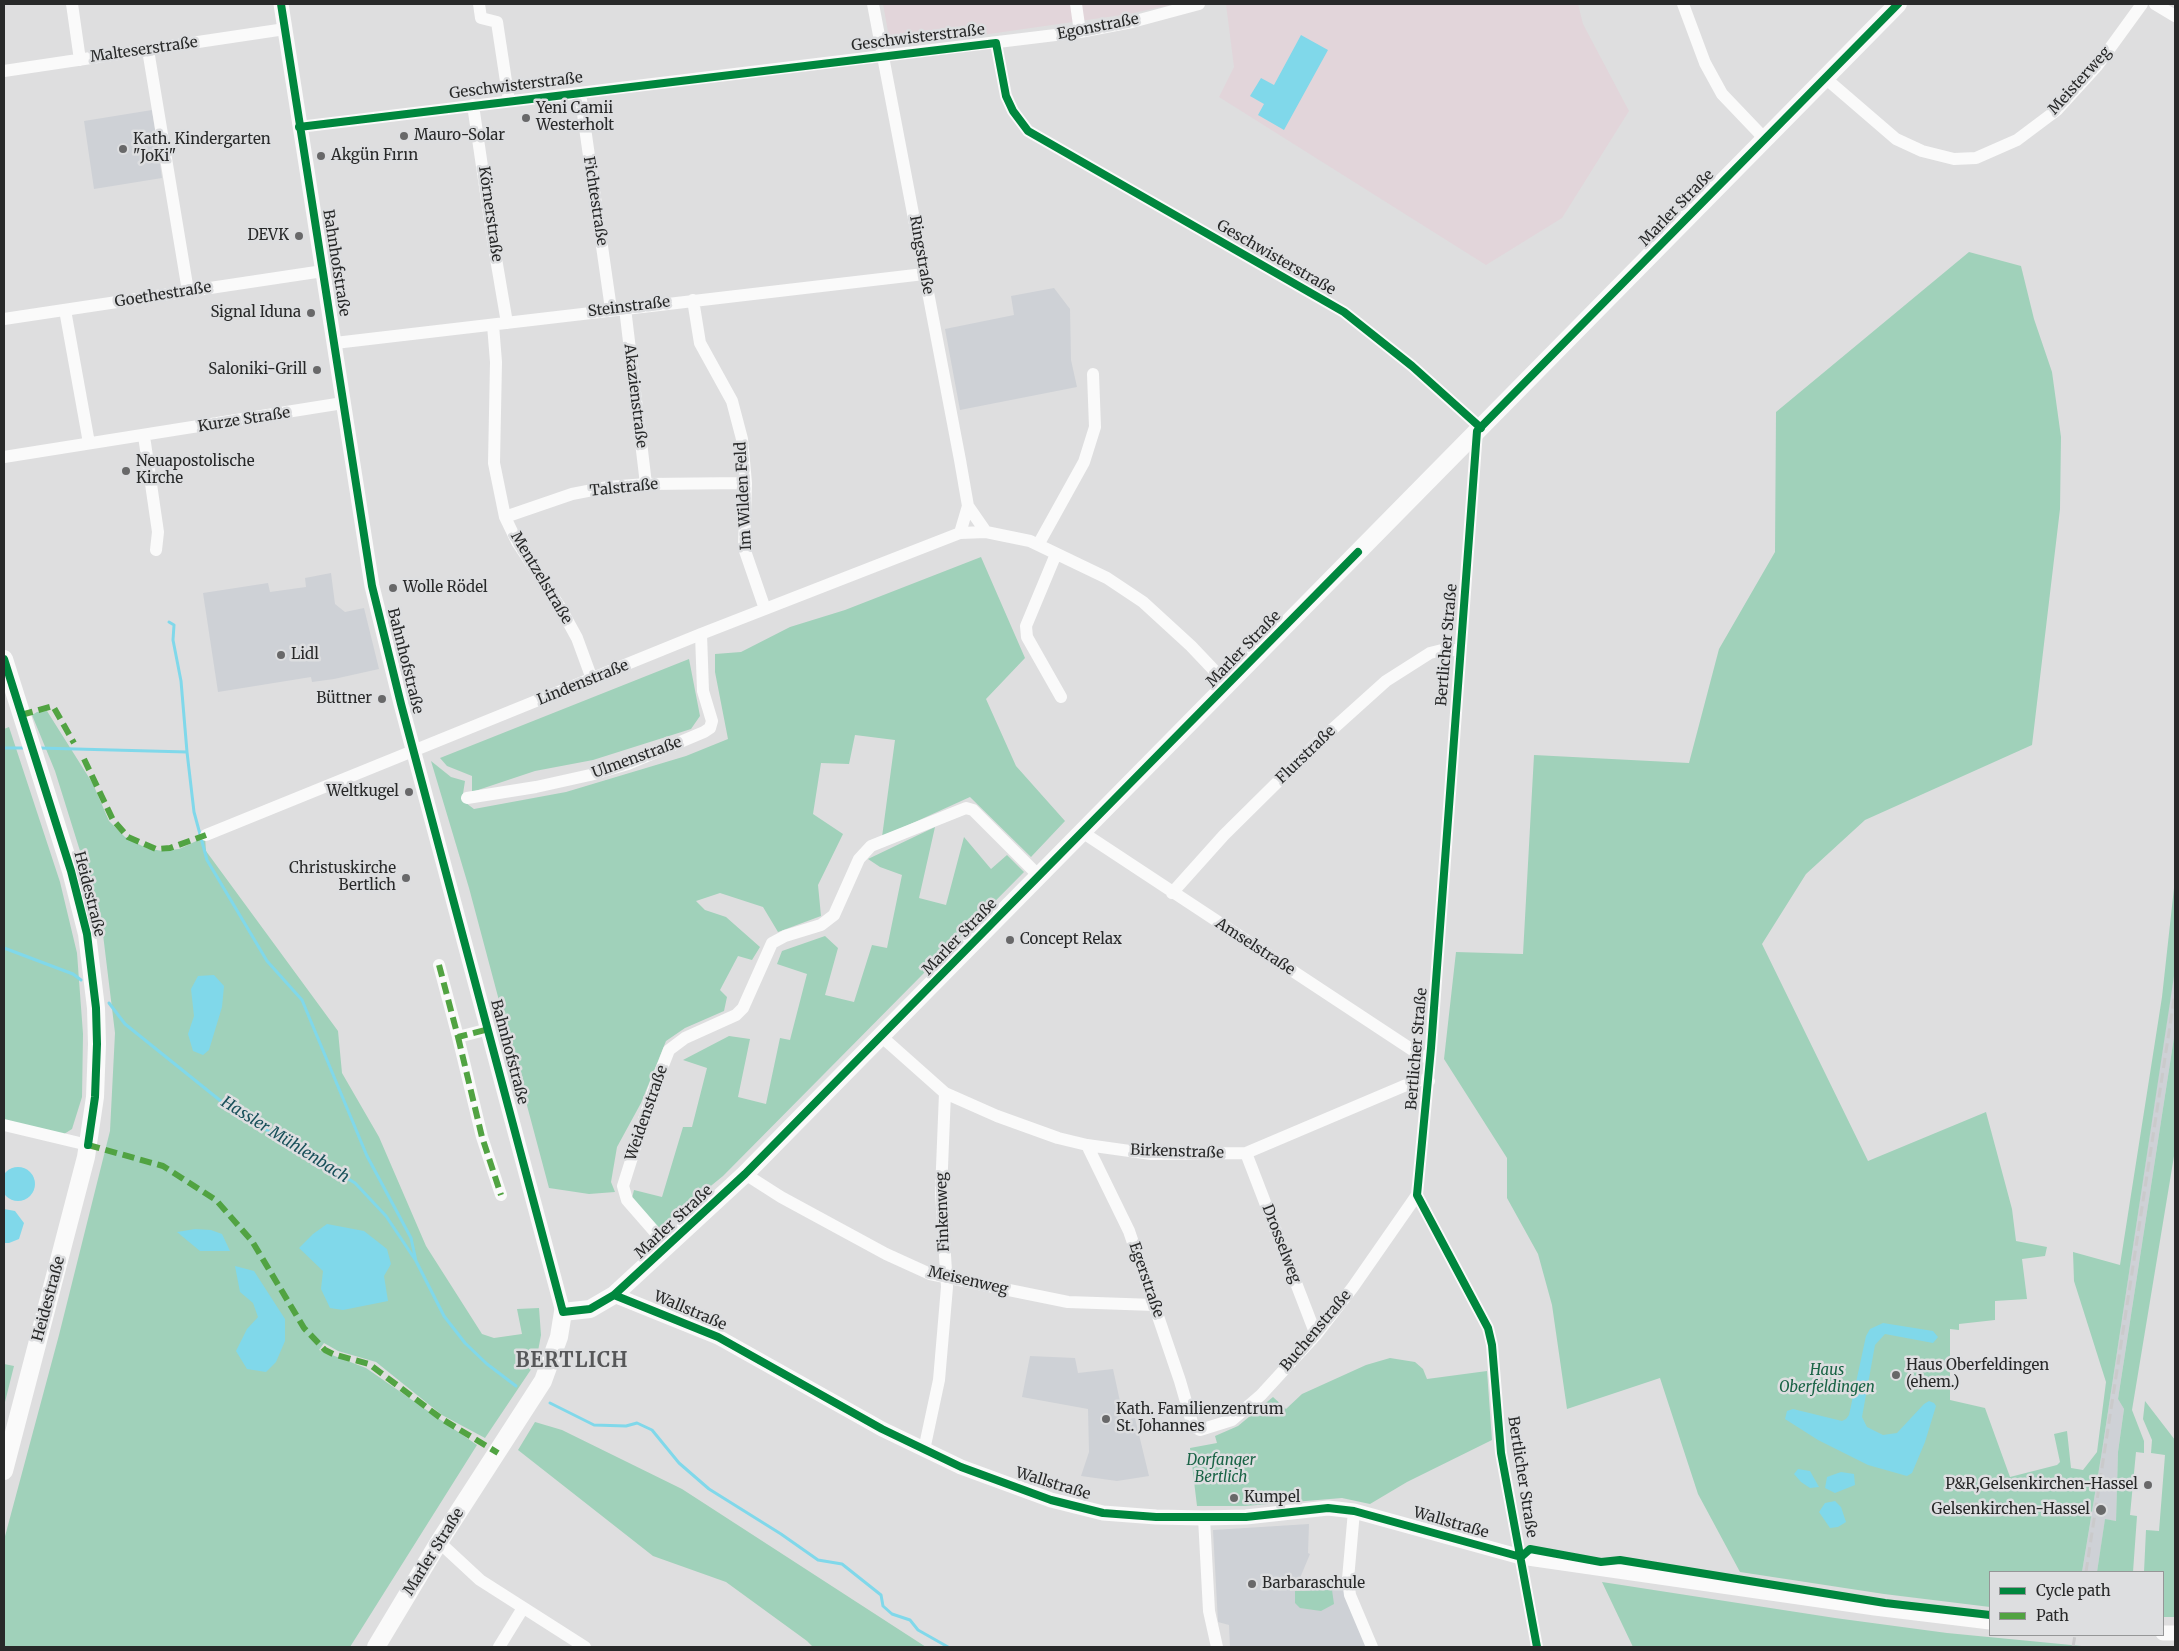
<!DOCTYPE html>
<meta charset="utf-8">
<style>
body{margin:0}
#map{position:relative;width:2179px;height:1651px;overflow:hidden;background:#dededf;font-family:Merriweather,serif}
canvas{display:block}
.frame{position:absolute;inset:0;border:5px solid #282929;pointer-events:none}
.legend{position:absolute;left:1989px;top:1571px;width:175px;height:65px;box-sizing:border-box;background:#dddee0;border:1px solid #959697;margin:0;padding:6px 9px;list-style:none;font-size:15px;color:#282929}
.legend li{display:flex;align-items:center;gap:10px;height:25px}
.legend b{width:25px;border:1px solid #959697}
</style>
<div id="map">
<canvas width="2179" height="1651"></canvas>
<div class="frame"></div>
<ul class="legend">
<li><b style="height:6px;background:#00873e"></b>Cycle path</li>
<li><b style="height:6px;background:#51a342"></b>Path</li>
</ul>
</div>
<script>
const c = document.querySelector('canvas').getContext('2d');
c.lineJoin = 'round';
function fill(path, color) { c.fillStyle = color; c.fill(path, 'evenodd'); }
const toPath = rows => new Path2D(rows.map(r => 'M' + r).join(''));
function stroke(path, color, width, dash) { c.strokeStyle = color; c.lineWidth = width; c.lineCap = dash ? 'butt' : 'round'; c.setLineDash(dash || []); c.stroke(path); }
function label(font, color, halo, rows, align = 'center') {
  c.font = font + ' Merriweather,serif'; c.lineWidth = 5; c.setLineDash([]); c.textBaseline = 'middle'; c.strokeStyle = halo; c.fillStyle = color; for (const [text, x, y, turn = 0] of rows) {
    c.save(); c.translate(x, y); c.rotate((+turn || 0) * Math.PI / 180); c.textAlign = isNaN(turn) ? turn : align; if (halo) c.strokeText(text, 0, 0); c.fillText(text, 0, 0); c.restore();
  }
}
const built = toPath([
 [152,110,162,178,94,189,84,121],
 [1054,288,1070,309,1071,360,1077,387,960,410,945,329,1014,315,1011,296],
 [331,573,335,604,345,612,364,608,379,669,334,679,312,682,311,677,218,692,203,593,268,583,270,592,306,587,305,578],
 [2175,966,2175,1031,2118,1399,2124,1409,2118,1452,2116,1521,2105,1520,2097,1572,2082,1572,2102,1451],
 [1030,1356,1075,1358,1078,1373,1113,1369,1124,1420,1135,1418,1149,1476,1117,1481,1081,1476,1089,1452,1088,1409,1022,1397],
 [1309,1524,1308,1553,1310,1554,1300,1578,1290,1578,1290,1591,1343,1589,1366,1647,1230,1647,1229,1625,1218,1622,1213,1530]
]);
const industrial = toPath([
 [883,4,1174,4,1129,14,891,48],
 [1226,4,1578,4,1583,24,1629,111,1562,218,1486,265,1219,97,1234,67]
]);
const green = toPath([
 [1969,252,2021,266,2034,319,2052,372,2061,437,2060,509,2032,745,1865,820,1806,874,1762,944,1868,1161,1986,1112,2012,1209,2016,1241,2047,1247,2045,1256,2022,1259,2027,1299,1995,1301,1995,1320,1959,1324,1959,1330,1950,1329,1950,1400,1985,1408,2010,1477,2057,1465,2060,1462,2054,1434,2067,1431,2071,1468,2083,1470,2097,1452,2106,1382,2074,1281,2073,1252,2120,1265,2162,997,2175,879,2174,976,2102,1451,2082,1572,1990,1572,1990,1607,1884,1594,1740,1572,1698,1494,1660,1378,1567,1409,1552,1305,1538,1254,1507,1198,1507,1158,1444,1059,1456,952,1523,954,1534,755,1689,763,1719,649,1775,552,1776,412],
 [981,557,1025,658,986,699,1016,766,1065,821,1031,857,970,797,882,837,895,740,855,735,849,764,821,763,813,814,843,834,818,885,821,916,778,932,763,907,720,893,696,901,705,910,726,917,760,947,752,960,738,956,720,990,727,997,724,1011,685,1028,666,1041,641,1103,617,1147,611,1182,615,1192,589,1194,549,1188,469,888,431,761,451,777,465,781,462,800,474,809,566,792,686,756,728,739,715,672,715,654,741,652,790,627,845,610],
 [689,659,700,716,691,729,593,760,535,771,472,792,472,776,447,766,440,758],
 [47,711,93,784,109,821,125,837,146,848,162,851,179,849,205,837,206,851,338,1031,342,1073,379,1137,426,1246,482,1334,494,1338,522,1334,517,1309,539,1308,541,1335,536,1362,485,1438,442,1415,376,1362,338,1351,324,1343,319,1350,366,1368,477,1445,350,1647,4,1647,4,1540,59,1335,110,1131,115,1033,101,918,55,771,32,715,37,712],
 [9,727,60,882,77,953,83,1034,82,1097,72,1129,61,1136,4,1121,4,729],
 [935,827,919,898,946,905,964,837,991,869,1007,855,1024,872,723,1176,658,1229,632,1198,634,1190,662,1197,683,1127,692,1127,707,1068,683,1060,729,1036,750,1039,738,1097,766,1104,780,1038,790,1040,807,974,777,964,782,951,825,936,838,948,825,995,854,1002,872,945,887,948,902,875,880,867,868,859],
 [2175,1031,2175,1150,2132,1410,2144,1441,2144,1453,2136,1452,2130,1515,2137,1516,2133,1572,2097,1572,2105,1519,2116,1521,2118,1452,2124,1409,2118,1399],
 [1390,1358,1415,1362,1423,1369,1427,1379,1487,1371,1492,1440,1407,1482,1370,1504,1342,1498,1245,1506,1197,1506,1190,1448,1217,1443,1215,1436,1238,1426,1273,1397,1286,1409,1302,1394,1366,1365],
 [4,1364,14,1366,4,1406],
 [2145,1401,2175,1440,2175,1617,2163,1617,2163,1572,2144,1572,2146,1530,2159,1531,2165,1455,2151,1453,2152,1440,2143,1419],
 [535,1422,562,1430,682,1489,926,1647,813,1647,807,1641,726,1582,653,1556,518,1450],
 [1602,1582,1835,1618,1947,1633,2092,1647,1633,1647],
 [1332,1590,1334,1604,1321,1611,1300,1608,1295,1603,1295,1591]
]);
const water = toPath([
 [1301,35,1328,50,1284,130,1258,115,1264,104,1250,96,1261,78,1274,85],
 [214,975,224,986,222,1007,209,1050,203,1055,193,1051,188,1034,194,1016,191,989,198,976],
 '1 1184a17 17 0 1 1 34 0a17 17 0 1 1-34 0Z',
 [4,1209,15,1211,24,1223,19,1239,9,1243,4,1243],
 [327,1224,364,1231,387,1249,391,1264,384,1276,388,1301,343,1310,330,1308,321,1289,323,1271,299,1248,313,1234],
 [195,1229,211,1230,222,1234,230,1251,200,1251,177,1232],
 [235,1266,254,1271,285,1319,285,1341,276,1362,266,1372,247,1369,236,1351,247,1329,258,1317,253,1303,240,1292],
 [1883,1323,1933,1331,1938,1337,1933,1343,1885,1334,1875,1345,1862,1417,1867,1427,1883,1435,1897,1433,1924,1404,1929,1401,1934,1403,1936,1406,1925,1442,1912,1473,1907,1476,1868,1465,1818,1440,1785,1419,1787,1411,1793,1409,1842,1421,1846,1419,1849,1415,1866,1336,1870,1329],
 [1798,1469,1810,1471,1819,1487,1810,1488,1801,1482,1794,1474],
 [1841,1472,1854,1474,1855,1485,1835,1493,1825,1488,1827,1477],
 [1835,1501,1841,1507,1846,1522,1838,1527,1830,1528,1819,1512,1825,1503]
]);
const stream = toPath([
 [169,622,174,625,173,640,181,681,187,752],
 [4,748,26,748],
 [39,748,187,752,194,812,207,860,267,961,302,1000,367,1156,411,1238,416,1261],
 [4,948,73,974,81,980],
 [109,1003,125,1024,227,1106,355,1183,386,1216,416,1261,444,1316,465,1343,487,1364,516,1386],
 [550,1403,594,1425,626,1426,637,1423,652,1430,679,1463,709,1489,781,1534,818,1560,842,1564,881,1595,883,1606,892,1614,910,1620,918,1630,948,1647]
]);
const minor = toPath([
 [72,4,80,60],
 [479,4,481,18,497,22,509,101],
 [873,4,960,460,968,506,960,533],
 [1076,4,1080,32],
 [1683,4,1705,63,1722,94,1764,138],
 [2155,4,2175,16],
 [996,43,1006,96,1013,111,1028,131,1344,312,1412,366,1481,428],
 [148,50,188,291],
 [4,71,285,29],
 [1824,77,1896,139,1922,151,1954,159,1976,158,2017,140,2057,110,2097,66,2142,4],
 [580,93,611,309],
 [473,105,493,241,507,323],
 [299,127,1080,32,1132,22,1199,4],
 [693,300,700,343,732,401,742,439,746,483,744,548,765,609],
 [625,308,646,484],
 [65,310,89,443],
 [4,319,323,271],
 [493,325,496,362,494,463,505,517,517,542,560,607,577,638,592,679],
 [335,343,924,274],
 [1477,431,1431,1048,1417,1195,1488,1328,1492,1345,1501,1453,1537,1647],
 [144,436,158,532,156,550],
 [4,457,343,403],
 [968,506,986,532],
 [505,517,572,494,608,487,646,484,746,483],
 [1038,545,1084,462,1095,427,1093,374],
 [1056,554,1026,626,1027,637,1061,697],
 [467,798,536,787,590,775,628,764,704,732,710,728,712,721,703,691,701,634],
 [1082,832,1417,1053,1430,1059],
 [206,835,701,634,960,533,986,532,1030,541,1107,578,1143,602,1191,646,1228,685],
 [1172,893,1224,835,1316,744,1386,681,1430,653,1446,649,1460,651],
 [439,965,458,1037,489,1029],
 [458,1037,482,1137,501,1195],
 [882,1037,945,1093,997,1116,1058,1138,1087,1145,1151,1154,1246,1153,1418,1080,1429,1081],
 [4,1125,88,1145],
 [1087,1145,1129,1231,1180,1381,1193,1426,1200,1430,1232,1420,1261,1395,1316,1335,1353,1287,1417,1195],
 [1246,1153,1316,1335],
 [745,1174,781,1197,886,1254,930,1274,1068,1302,1154,1305],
 [668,1247,627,1200,623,1186,653,1091,669,1050,685,1038,736,1015,743,1008,772,943,785,936,821,925,834,915,859,859,871,846,966,808,973,810,1039,876],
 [924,1450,939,1380,947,1287,941,1192,945,1093],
 [1354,1511,1348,1579,1350,1595,1372,1647],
 [1204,1518,1209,1611,1217,1647],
 [439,1542,480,1580,585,1647],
 [499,1647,523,1608]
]);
const tertiary = toPath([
 [281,4,372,586,401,704,563,1312],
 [614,1295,718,1337,882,1429,961,1467,1051,1500,1103,1513,1156,1517,1204,1518,1246,1517,1328,1508,1354,1511,1521,1557,1875,1608,1990,1622],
 [2163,1633,2175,1633]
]);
const secondary = toPath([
 [4,659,71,871,87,934,96,1008,97,1044,95,1097,86,1157,4,1471],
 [376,1647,439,1542,543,1381,559,1337,563,1312,590,1309,614,1295,745,1174,1898,4]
]);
const rail = toPath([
 [2086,1572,2175,993],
 [2073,1647,2075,1635]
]);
const quiet = toPath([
 [21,715,53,706,74,743],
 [84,759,113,820,128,837,156,849,170,848,206,835],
 [439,965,458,1037,489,1029],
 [458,1037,482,1137,501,1195],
 [88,1145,163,1166,216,1200,252,1241,304,1328,325,1350,333,1354,369,1364,442,1419,498,1453]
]);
const cycleway = toPath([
 [281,4,372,586,401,704,563,1312,590,1309,614,1295,745,1174,1358,552],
 [299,127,996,43,1006,96,1013,111,1028,131,1344,312,1412,366,1481,428],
 [4,659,71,871,87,934,96,1008,97,1044,95,1097,88,1145],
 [614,1295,718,1337,882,1429,961,1467,1051,1500,1103,1513,1156,1517,1246,1517,1328,1508,1354,1511,1521,1557],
 [1521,1557,1530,1549,1601,1562,1620,1560,1885,1603,1990,1615],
 [1537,1647,1501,1453,1492,1345,1488,1328,1417,1195,1431,1048,1477,431,1898,4]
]);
const markers = [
 [526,118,5,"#686869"],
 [404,136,5,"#686869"],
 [123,149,5,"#686869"],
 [321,156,5,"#686869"],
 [299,236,5,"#686869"],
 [311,313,5,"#686869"],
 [317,370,5,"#686869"],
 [126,471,5,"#686869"],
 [393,588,5,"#686869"],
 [281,655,5,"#686869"],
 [382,699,5,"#686869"],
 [409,792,5,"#686869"],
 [406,878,5,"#686869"],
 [1010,940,5,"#686869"],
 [1896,1375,5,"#686869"],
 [1106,1419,5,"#686869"],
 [2148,1485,5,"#686869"],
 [1234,1498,5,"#686869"],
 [2101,1510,6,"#686869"],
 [1252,1584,5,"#686869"]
];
const streetNames = [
 ["Egonstraße",1098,27,-11],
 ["Geschwisterstraße",918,38,-7],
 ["Malteserstraße",144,50,-8],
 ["Meisterweg",2080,81,-48],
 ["Geschwisterstraße",516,86,-7],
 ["Fichtestraße",595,201,81],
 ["Marler Straße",1677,208,-46],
 ["Körnerstraße",490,214,82],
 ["Ringstraße",921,255,80],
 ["Geschwisterstraße",1276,258,30],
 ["Bahnhofstraße",336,263,81],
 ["Goethestraße",163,295,-9],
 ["Steinstraße",629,307,-7],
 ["Akazienstraße",635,396,83],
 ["Kurze Straße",244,420,-9],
 ["Talstraße",624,488,-6],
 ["Im Wilden Feld",744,496,-93],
 ["Mentzelstraße",541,578,59],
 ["Bertlicher Straße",1447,645,-85],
 ["Marler Straße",1244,649,-46],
 ["Bahnhofstraße",405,661,76],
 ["Lindenstraße",583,683,-22],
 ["Flurstraße",1306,755,-44],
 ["Ulmenstraße",637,758,-20],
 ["Heidestraße",89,894,76],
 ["Marler Straße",960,937,-46],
 ["Amselstraße",1255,947,33],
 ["Bertlicher Straße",1417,1049,-85],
 ["Bahnhofstraße",509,1052,75],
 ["Weidenstraße",647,1113,-71],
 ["Birkenstraße",1177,1152,2],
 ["Finkenweg",943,1212,-92],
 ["Marler Straße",674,1222,-43],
 ["Drosselweg",1281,1244,69],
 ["Egerstraße",1146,1280,71],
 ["Meisenweg",968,1281,13],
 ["Heidestraße",49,1299,-75],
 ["Wallstraße",690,1311,23],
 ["Buchenstraße",1316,1331,-50],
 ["Bertlicher Straße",1522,1477,81],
 ["Wallstraße",1053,1484,17],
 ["Wallstraße",1451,1523,16],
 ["Marler Straße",434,1552,-58]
];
const poiNames = [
 ["Yeni Camii",536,109],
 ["Westerholt",536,126],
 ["Mauro-Solar",414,136],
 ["Kath. Kindergarten",133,140],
 ["\"JoKi\"",133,157],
 ["Akgün Fırın",331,156],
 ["DEVK",289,236,"right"],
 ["Signal Iduna",301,313,"right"],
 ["Saloniki-Grill",307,370,"right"],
 ["Neuapostolische",136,462],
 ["Kirche",136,479],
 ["Wolle Rödel",403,588],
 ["Lidl",291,655],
 ["Büttner",372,699,"right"],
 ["Weltkugel",399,792,"right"],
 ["Christuskirche",396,869,"right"],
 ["Bertlich",396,886,"right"],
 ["Concept Relax",1020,940],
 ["Haus Oberfeldingen",1906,1366],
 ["(ehem.)",1906,1383],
 ["Kath. Familienzentrum",1116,1410],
 ["St. Johannes",1116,1427],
 ["P&R,Gelsenkirchen-Hassel",2138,1485,"right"],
 ["Kumpel",1244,1498],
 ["Gelsenkirchen-Hassel",2090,1510,"right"],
 ["Barbaraschule",1262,1584]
];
const parkNames = [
 ["Haus",1827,1371],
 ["Oberfeldingen",1827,1388],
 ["Dorfanger",1221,1461],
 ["Bertlich",1221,1478]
];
const waterNames = [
 ["Hassler Mühlenbach",285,1140,32]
];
const districtNames = [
 ["BERTLICH",572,1361]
];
fill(built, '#ced1d6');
fill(industrial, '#e2d5da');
fill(green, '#a0d1ba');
fill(water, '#80d8ea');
stroke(stream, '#80d8ea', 3);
stroke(minor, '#fafafa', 12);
stroke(tertiary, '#fafafa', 15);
stroke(secondary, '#fafafa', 18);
stroke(rail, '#cacacb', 3, [10, 5]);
stroke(quiet, '#51a342', 6, [12, 6]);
stroke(cycleway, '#00873e', 8);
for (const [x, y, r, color] of markers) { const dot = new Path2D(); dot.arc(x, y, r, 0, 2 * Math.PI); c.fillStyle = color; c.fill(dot); stroke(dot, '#dddee0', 2); }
label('15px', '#282929', '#dddee0', streetNames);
label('15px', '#282929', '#dddee0', poiNames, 'left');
label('italic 15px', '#196345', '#dddee0', parkNames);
label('italic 16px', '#19505a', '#dddee0', waterNames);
c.letterSpacing = '1px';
label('bold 20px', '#565759', '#dddee0', districtNames);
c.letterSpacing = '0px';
</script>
